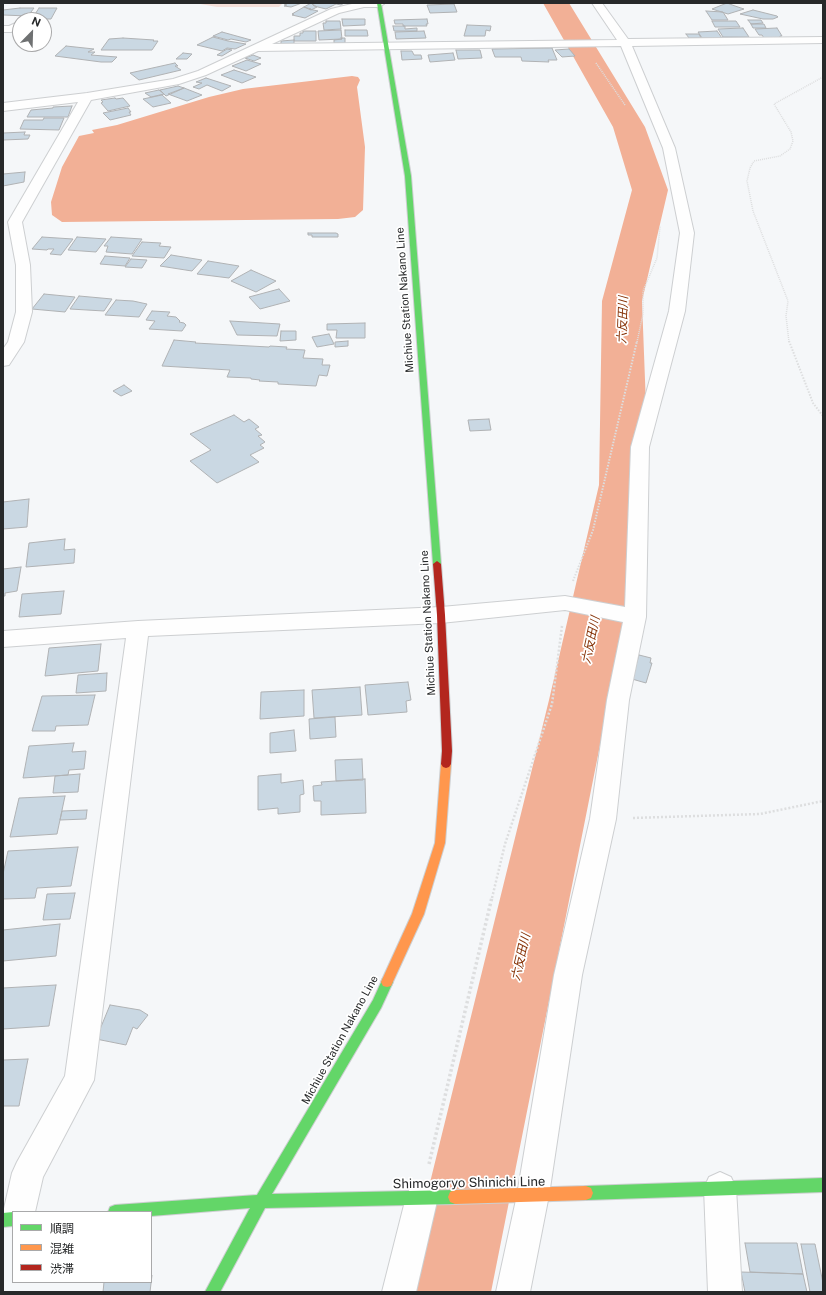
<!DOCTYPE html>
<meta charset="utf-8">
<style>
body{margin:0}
#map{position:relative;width:826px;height:1295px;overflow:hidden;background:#f5f7f9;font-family:"Public Sans","Noto Sans JP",sans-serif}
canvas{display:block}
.frame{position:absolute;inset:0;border:4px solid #27292a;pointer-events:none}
.legend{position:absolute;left:12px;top:1211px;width:140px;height:72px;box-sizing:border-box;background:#fff;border:1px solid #a9a9aa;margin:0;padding:5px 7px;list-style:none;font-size:12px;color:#27292a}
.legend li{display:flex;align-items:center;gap:8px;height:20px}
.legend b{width:20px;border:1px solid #a9a9aa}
.north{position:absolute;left:12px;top:12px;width:40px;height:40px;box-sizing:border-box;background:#fff;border:1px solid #a9a9aa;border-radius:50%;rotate:23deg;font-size:11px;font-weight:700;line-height:16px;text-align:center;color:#27292a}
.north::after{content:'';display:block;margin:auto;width:14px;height:18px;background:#6f7172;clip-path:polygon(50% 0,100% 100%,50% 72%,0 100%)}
</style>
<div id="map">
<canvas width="826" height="1295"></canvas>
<div class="frame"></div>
<ul class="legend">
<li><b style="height:5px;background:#63d668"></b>順調</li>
<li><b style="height:5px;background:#ff974d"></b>混雑</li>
<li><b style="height:5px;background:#b3261e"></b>渋滞</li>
</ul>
<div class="north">N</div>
</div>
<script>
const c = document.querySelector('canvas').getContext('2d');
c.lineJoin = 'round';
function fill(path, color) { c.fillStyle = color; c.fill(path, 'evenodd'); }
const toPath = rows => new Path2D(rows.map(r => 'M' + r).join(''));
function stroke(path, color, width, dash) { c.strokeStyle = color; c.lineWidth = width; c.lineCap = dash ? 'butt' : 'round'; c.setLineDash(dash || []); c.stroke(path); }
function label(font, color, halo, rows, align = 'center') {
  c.font = font + ' "Public Sans","Noto Sans JP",sans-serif'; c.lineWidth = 3.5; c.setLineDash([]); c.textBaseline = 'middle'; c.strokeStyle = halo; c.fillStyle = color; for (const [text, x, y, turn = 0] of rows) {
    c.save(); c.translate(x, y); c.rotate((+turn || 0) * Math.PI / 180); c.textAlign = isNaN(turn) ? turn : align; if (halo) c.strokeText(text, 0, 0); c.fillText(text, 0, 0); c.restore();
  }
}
const green = toPath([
 [195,3,283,3,279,7,217,7]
]);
const water = toPath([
 [352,76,358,77,360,80,357,87,365,147,363,210,355,217,338,219,62,222,52,215,51,202,62,167,79,136,94,133,92,130,117,125,209,97,243,89]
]);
const river = toPath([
 [543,3,569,3,645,127,668,190,642,301,649,485,609,700,491,1292,403,1292,549,700,599,485,602,301,632,190,613,127,543,3]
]);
const building = toPath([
 [286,3,302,3,291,7,284,6,287,5,284,4,286,3],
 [311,3,344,3,341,5,336,4,326,9,314,6,311,3],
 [311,3,317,7,311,10,304,7,311,3],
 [727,3,735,6,744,9,728,14,712,9,727,3],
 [454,4,457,12,430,13,427,5,454,4],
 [304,7,311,9,309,9,318,11,305,18,292,15,294,14,292,14,304,7],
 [20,8,34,8,28,16,3,15,3,10,20,8],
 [39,8,57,8,51,19,32,19,39,8],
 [753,10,777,16,778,17,773,19,763,19,740,14,753,10],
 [706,11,723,12,728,20,712,20,706,11],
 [342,19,365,19,365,25,343,26,342,19],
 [427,19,428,24,426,24,427,26,403,26,403,24,395,24,394,20,427,19],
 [748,20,761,20,763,23,751,24,748,20],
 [326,21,340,21,341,29,324,30,323,23,326,23,326,21],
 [712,21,736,21,740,27,715,27,712,21],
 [751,24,764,24,766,28,753,28,751,24],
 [467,25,491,26,490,31,486,30,485,36,464,36,467,25],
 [393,26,405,26,405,29,417,28,417,31,394,31,393,26],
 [743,28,749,37,723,37,718,29,743,28],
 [777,28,782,36,780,36,780,38,764,38,762,35,759,35,755,29,777,28],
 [341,30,342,39,319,40,318,31,341,30],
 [345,30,367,30,368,36,345,36,345,30],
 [303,31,316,31,316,41,294,41,294,36,300,36,300,33,303,33,303,31],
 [424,31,426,38,396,39,395,32,424,31],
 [717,31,722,38,702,38,698,32,717,31],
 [222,32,251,40,246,42,231,39,228,40,213,36,222,32],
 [686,34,699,34,701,38,689,38,686,34],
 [213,37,228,41,246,44,235,49,227,48,222,51,197,45,213,37],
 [123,38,154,40,153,41,158,41,152,50,101,50,109,39,123,38],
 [341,38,345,38,345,43,334,43,334,40,342,39,341,38],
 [294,40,294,44,281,44,281,41,294,40],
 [66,46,94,49,88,52,95,52,91,55,117,57,112,62,101,62,55,56,66,46],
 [552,48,557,60,548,60,549,62,522,61,521,57,495,57,492,49,552,48],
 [227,49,232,50,222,56,217,55,227,49],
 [569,49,575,56,562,57,555,50,569,49],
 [456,50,480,50,482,58,458,59,456,50],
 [401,51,412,51,414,55,421,55,422,59,402,60,401,51],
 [183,53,192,54,187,59,176,59,183,53],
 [453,53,455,60,430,62,428,55,453,53],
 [253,55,261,58,254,61,245,58,253,55],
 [247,60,261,64,246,71,232,66,247,60],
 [175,63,178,66,175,66,181,70,139,80,130,73,175,63],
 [234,70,256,77,242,83,221,75,234,70],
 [206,78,231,86,222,91,207,85,199,89,193,87,202,83,196,82,206,78],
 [178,86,184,88,166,96,160,90,178,86],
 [184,88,202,95,187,101,168,94,184,88],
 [159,90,164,94,151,97,145,93,159,90],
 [162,95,171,103,153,107,143,99,162,95],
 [115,98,116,99,123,98,130,106,108,111,101,103,103,102,101,100,115,98],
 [72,106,68,117,27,117,31,110,53,108,53,107,72,106],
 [128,108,131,112,129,112,131,115,110,120,103,113,128,108],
 [44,118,64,118,59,130,20,129,24,120,43,120,44,118],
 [25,132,24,135,30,135,28,139,3,140,3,133,25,132],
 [25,172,24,182,3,186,3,174,25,172],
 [308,233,336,233,338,234,338,237,312,237,312,235,308,235,308,233],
 [42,237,73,239,61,255,50,254,54,249,48,249,47,250,32,249,42,237],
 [77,237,106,239,96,252,68,250,77,237],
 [111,237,142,239,132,254,106,252,108,246,104,246,111,237],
 [142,242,161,243,159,246,171,247,164,258,132,256,142,242],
 [171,255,202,260,192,271,160,266,171,255],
 [105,256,130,258,125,266,100,264,105,256],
 [131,259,147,260,142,268,125,267,131,259],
 [208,261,239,266,229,278,197,274,208,261],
 [251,270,276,281,256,292,231,281,251,270],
 [279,289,290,301,260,309,249,297,279,289],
 [44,294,75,297,65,312,32,309,44,294],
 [79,296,112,299,104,311,70,309,79,296],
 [116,300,133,301,147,304,139,317,105,315,116,300],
 [152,311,170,312,167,316,176,317,180,321,179,322,184,323,186,325,182,331,149,329,155,321,146,320,152,311],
 [230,321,280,324,277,336,237,335,230,321],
 [365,323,365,338,336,338,337,330,327,330,327,324,365,323],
 [281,331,296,331,296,340,280,341,281,331],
 [329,334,334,344,317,347,312,337,329,334],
 [174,340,196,342,195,343,269,347,270,346,287,347,286,349,305,350,303,358,323,359,322,365,330,365,327,376,319,375,316,386,278,384,278,382,259,381,260,380,251,379,251,378,227,377,230,370,162,366,174,340],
 [348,341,348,346,335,347,335,342,348,341],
 [124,385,132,391,121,396,113,391,124,385],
 [234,415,244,422,249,419,259,427,255,429,262,435,258,436,265,442,260,445,264,448,250,455,259,462,217,483,190,461,211,450,190,434,234,415],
 [489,419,491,430,470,431,468,420,489,419],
 [29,499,27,527,3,529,3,502,29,499],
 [65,539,64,550,75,549,74,563,26,567,29,543,65,539],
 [21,567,17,591,5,593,5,596,3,596,3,569,21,567],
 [64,591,61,614,19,617,22,594,64,591],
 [101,644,98,671,45,676,49,648,101,644],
 [639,655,651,658,650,663,652,663,646,683,632,679,639,655],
 [107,673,106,691,76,693,78,675,107,673],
 [408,682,411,700,406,701,407,712,368,715,365,685,408,682],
 [360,687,362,715,314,718,312,690,360,687],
 [304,690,304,716,260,719,261,692,304,690],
 [95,695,88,725,56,726,55,731,32,731,42,696,95,695],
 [335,717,336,737,310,739,309,719,335,717],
 [294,730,296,751,270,753,270,733,294,730],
 [74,743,72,752,86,751,84,769,69,770,68,775,23,778,29,746,74,743],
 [362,759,363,780,336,781,335,760,362,759],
 [80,774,78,792,53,793,55,776,80,774],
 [281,774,281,783,303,780,304,794,300,795,300,812,278,814,278,808,258,810,258,776,281,774],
 [365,779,366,813,321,815,321,801,314,801,313,786,322,785,321,782,365,779],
 [65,796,57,834,10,837,19,798,65,796],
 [87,810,86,819,60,820,62,811,87,810],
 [78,847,71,886,37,888,35,898,3,899,3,874,8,851,78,847],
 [75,893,70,919,43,920,47,894,75,893],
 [60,924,56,956,3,961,3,930,60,924],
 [56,985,49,1026,3,1029,3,988,56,985],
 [110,1005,140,1010,148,1015,137,1029,133,1027,126,1045,96,1039,110,1005],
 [28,1059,19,1106,3,1106,3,1060,28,1059],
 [745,1243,797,1243,803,1274,750,1272,745,1243],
 [801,1244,815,1244,823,1283,823,1292,810,1292,801,1244],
 [741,1272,803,1274,807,1292,745,1292,741,1272],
 [151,1275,152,1275,150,1292,103,1292,104,1282,151,1282,151,1275]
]);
const pathFar3 = toPath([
 [596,63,625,105],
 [637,342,643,314,643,291,657,258,660,226],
 [789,342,786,316,788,301,753,211,747,181,750,168,754,161,780,156,790,149,793,141,791,132,774,104,823,77]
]);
const pathFar2 = toPath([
 [789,341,813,403,823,416],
 [573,581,593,530,637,341]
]);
const pathFar1 = toPath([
 [633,818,760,814,823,801],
 [492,898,505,844,552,704,562,626]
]);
const path = toPath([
 [429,1164,492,897]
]);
const street = toPath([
 [356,3,384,4,379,7,364,7,339,13,272,44,617,40,592,3,602,3,628,39,823,37,823,43,632,46,675,148,694,233,685,311,649,447,646,617,629,700,616,819,582,975,549,1195,530,1292,496,1292,517,1195,554,975,590,819,607,700,623,622,565,610,441,623,148,636,94,1080,43,1177,35,1212,13,1212,13,1226,8,1223,3,1213,12,1173,17,1162,65,1076,126,638,3,647,3,631,138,621,441,607,565,596,625,607,631,447,669,311,680,233,663,148,621,46,258,51,206,75,179,84,91,100,22,222,30,265,32,312,24,342,9,365,3,366,3,349,8,342,16,312,16,265,8,222,78,102,3,111,3,103,87,93,173,79,198,71,331,9,356,3],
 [20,21,20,28,11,32,3,32,3,26,9,26,20,21],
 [720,1172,731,1177,736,1188,742,1292,708,1292,704,1188,709,1177,720,1172],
 [422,1181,433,1186,438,1197,416,1292,382,1292,406,1197,411,1186,422,1181]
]);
const fast = toPath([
 [377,3,381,3,411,176,441,564,437,567,433,564,405,176,377,3],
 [387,977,391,978,393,982,381,1008,272,1194,455,1190,460,1192,462,1197,460,1202,455,1204,265,1208,220,1292,205,1292,250,1208,151,1216,151,1212,108,1212,110,1207,115,1205,257,1195,373,1000,383,978,387,977],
 [823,1178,823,1192,586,1200,581,1198,579,1193,581,1188,586,1186,823,1178],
 [13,1212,13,1226,3,1227,3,1213,13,1212]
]);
const slow = toPath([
 [446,760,449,761,451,764,445,843,424,914,391,986,387,987,383,986,381,982,412,914,435,843,441,764,443,761,446,760],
 [586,1186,591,1188,593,1193,591,1198,586,1200,455,1204,450,1202,448,1197,450,1192,455,1190,586,1186]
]);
const jam = toPath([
 [437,561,441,564,445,615,452,751,451,764,449,767,446,768,443,767,441,764,442,751,437,615,433,564,437,561]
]);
const streetNames = [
 ["Michiue Station Nakano Line",405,300,-94],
 ["Michiue Station Nakano Line",428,623,-93],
 ["Michiue Station Nakano Line",340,1040,-61]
];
const waterNames = [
 ["六反田川",623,320,-88],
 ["六反田川",591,640,-78],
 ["六反田川",521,957,-77]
];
const nearStreetnames = [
 ["Shimogoryo Shinichi Line",469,1183,-1]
];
fill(green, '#f4dfd9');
fill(water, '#f2b096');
fill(river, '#f2b096');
fill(building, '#cad8e3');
stroke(building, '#b0b2b4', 1);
stroke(street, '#cdcfd1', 2);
stroke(fast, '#cdcfd1', 2);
stroke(slow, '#cdcfd1', 2);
stroke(jam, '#cdcfd1', 2);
stroke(pathFar3, '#dddedf', 1.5, [1, 1]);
stroke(pathFar2, '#dddedf', 2, [1.5, 1.5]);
stroke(pathFar1, '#dddedf', 2.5, [2, 2]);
stroke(path, '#dddedf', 3.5, [2.5, 2.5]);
fill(street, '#fefefe');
fill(fast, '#63d668');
fill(slow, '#ff974d');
fill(jam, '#b3261e');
label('11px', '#27292a', '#fff', streetNames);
label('italic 12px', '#853004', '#fff', waterNames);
label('13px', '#27292a', '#fff', nearStreetnames);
</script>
